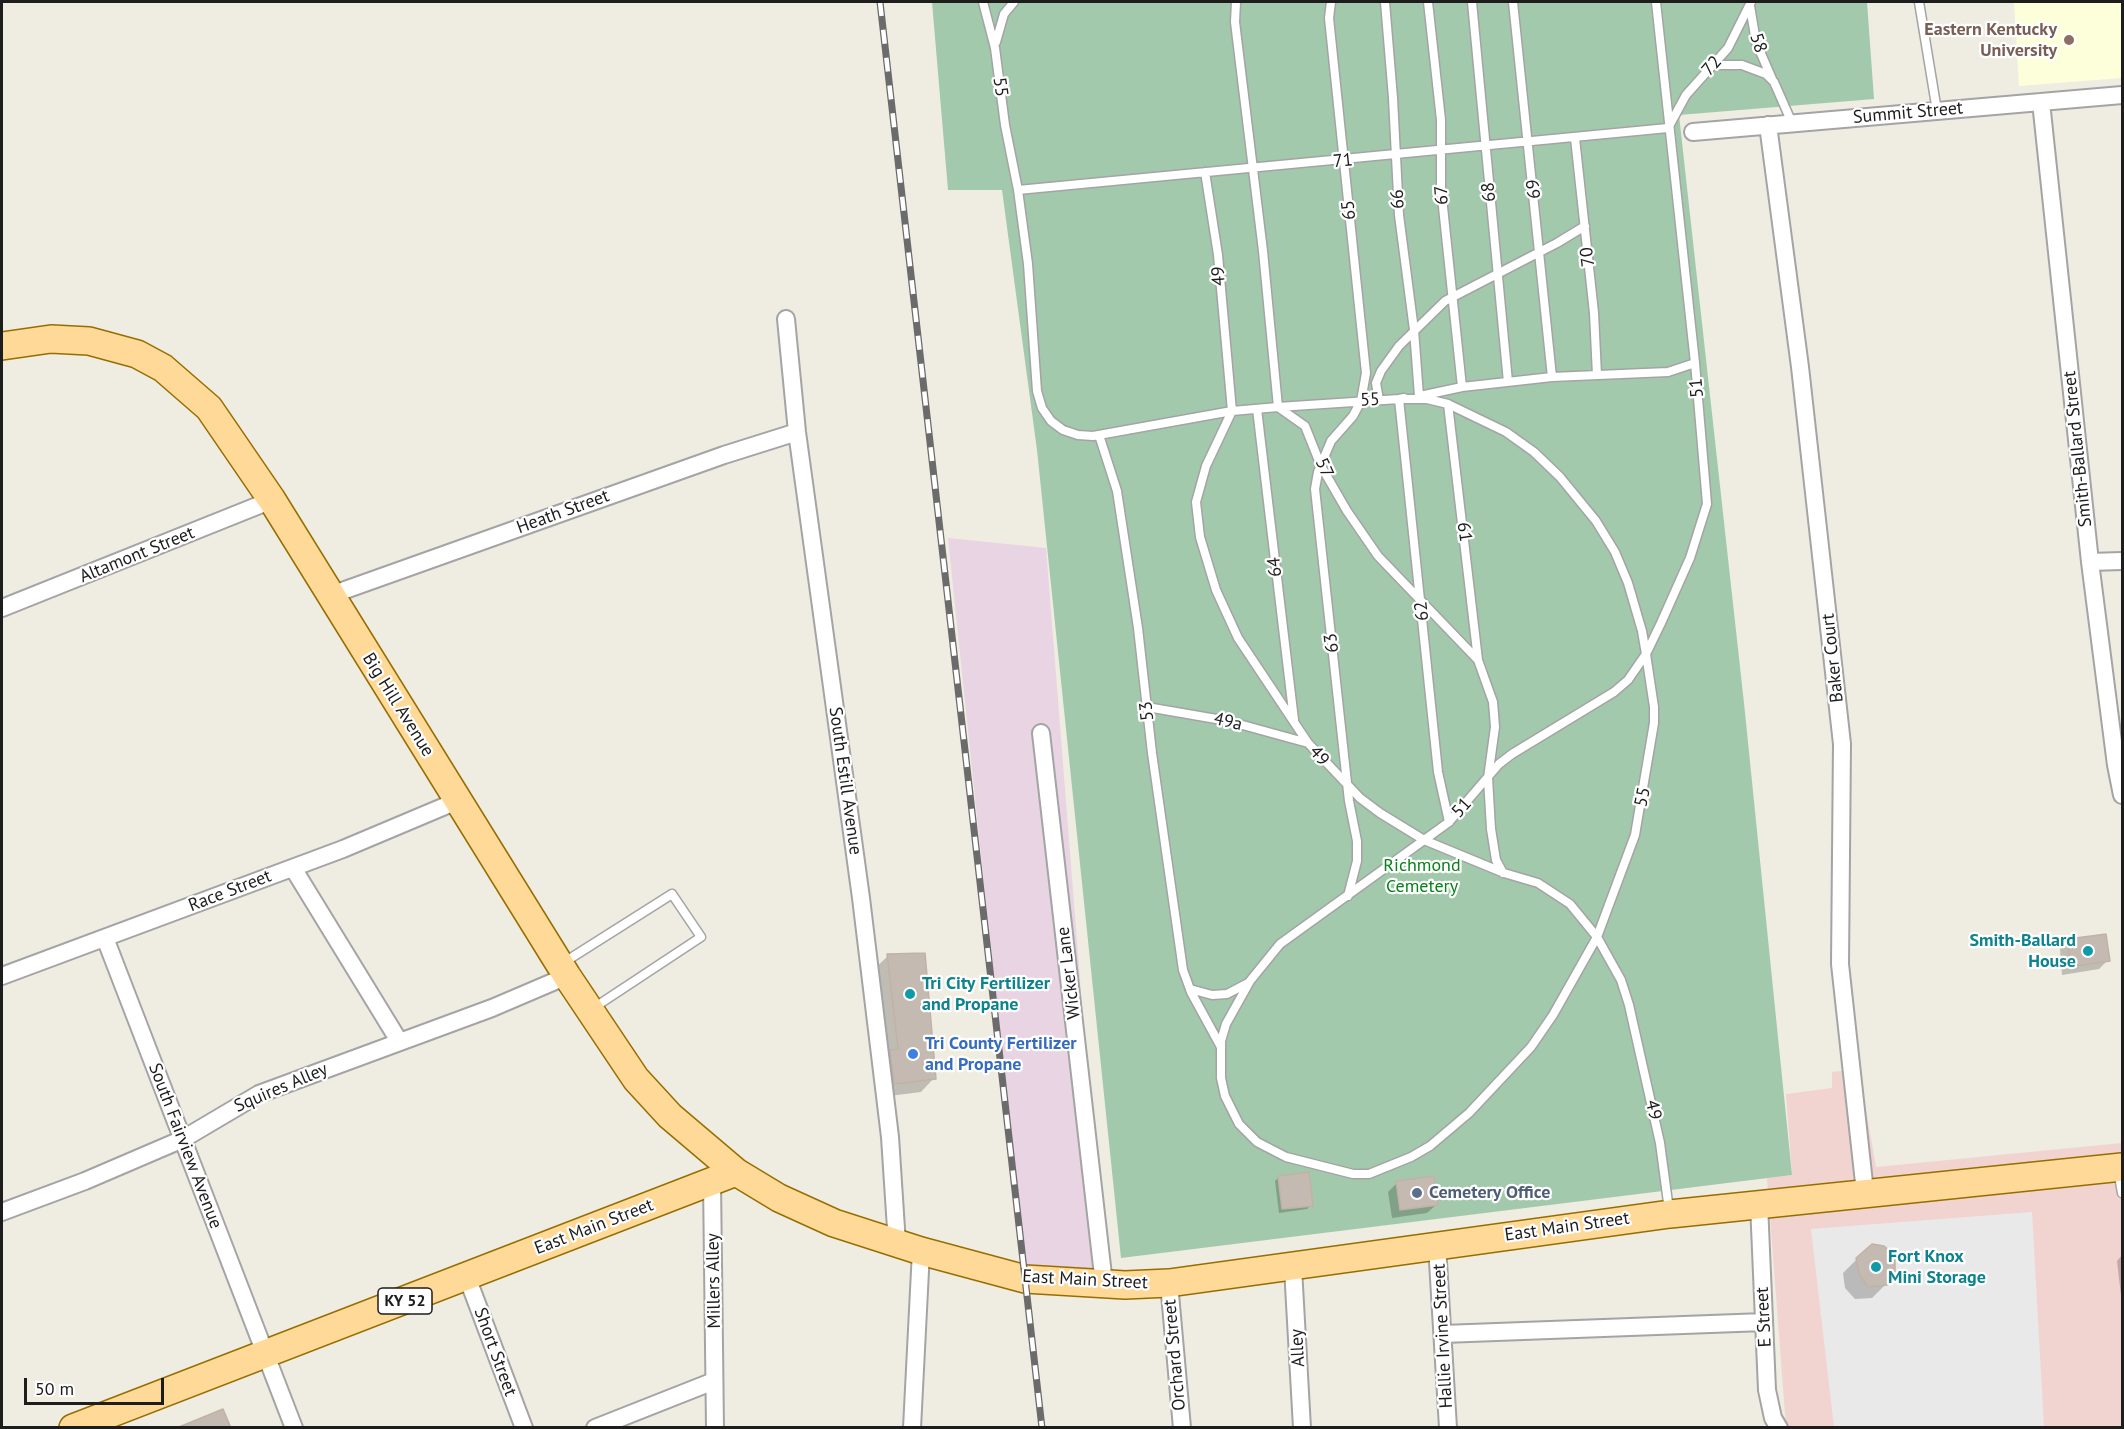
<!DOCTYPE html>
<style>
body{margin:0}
#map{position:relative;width:2124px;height:1429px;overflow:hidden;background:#efece2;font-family:"PT Sans",sans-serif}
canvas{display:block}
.frame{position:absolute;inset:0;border:3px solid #1d1d1d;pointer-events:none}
.scale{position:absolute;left:24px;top:1378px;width:140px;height:27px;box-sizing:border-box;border:3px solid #1d1d1d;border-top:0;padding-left:8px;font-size:18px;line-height:21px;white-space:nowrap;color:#1d1d1d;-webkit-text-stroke:4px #fff;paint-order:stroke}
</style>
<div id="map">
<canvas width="2124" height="1429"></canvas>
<div class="frame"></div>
<div class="scale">50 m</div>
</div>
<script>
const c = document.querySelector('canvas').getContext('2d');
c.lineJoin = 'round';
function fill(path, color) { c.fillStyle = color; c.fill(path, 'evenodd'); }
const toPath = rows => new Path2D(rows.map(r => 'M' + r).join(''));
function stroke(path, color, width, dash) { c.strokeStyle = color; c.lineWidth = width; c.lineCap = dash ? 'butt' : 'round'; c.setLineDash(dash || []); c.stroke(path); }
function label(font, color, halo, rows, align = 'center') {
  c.font = font + ' "PT Sans",sans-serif'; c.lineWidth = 4.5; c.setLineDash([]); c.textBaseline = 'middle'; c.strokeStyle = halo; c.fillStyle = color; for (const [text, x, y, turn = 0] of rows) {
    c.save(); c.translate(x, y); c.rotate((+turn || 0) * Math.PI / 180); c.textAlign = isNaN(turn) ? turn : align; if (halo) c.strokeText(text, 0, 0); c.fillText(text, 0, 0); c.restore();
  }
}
const commercial = toPath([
 [1859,1069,1876,1167,2122,1143,2122,1427,1786,1427,1767,1178,1792,1175,1786,1094,1832,1088,1832,1072]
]);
const industrial = toPath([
 [948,538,1046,548,1104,1284,1025,1279]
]);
const education = toPath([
 [2014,2,2122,2,2122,78,2019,86]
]);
const cemetery = toPath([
 [932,2,1867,2,1874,99,1679,115,1744,703,1792,1175,1121,1258,1037,450,1002,190,948,190]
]);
const parking = toPath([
 [2032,1212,2044,1427,1834,1427,1811,1229]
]);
const shadow = toPath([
 [2069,940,2108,960,2099,969,2062,975,2060,949],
 [888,956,934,1078,921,1092,881,1097,874,969],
 [1279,1177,1311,1205,1307,1209,1279,1213,1275,1181],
 [1397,1183,1436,1205,1427,1213,1392,1218,1388,1192],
 [2122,1255,2122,1304,2117,1261],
 [1857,1259,1886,1284,1872,1298,1855,1299,1845,1288,1843,1273]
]);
const building = toPath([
 [2106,934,2110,961,2070,967,2068,939,2106,934],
 [925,953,936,1079,894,1084,890,1050,898,1049,887,954,925,953],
 [1309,1172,1313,1206,1282,1209,1278,1176,1309,1172],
 [1434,1176,1438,1205,1400,1210,1396,1181,1434,1176],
 [1872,1244,1884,1246,1895,1255,1895,1274,1887,1285,1868,1287,1859,1274,1856,1258,1872,1244],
 [223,1409,231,1428,180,1428,179,1427,223,1409]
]);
const service = toPath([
 [983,2,995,48,1005,125,1018,190,1028,264,1037,391,1042,408,1051,421,1063,430,1078,435,1093,436,1232,411,1278,407,1399,399,1427,399,1448,404,1506,432,1534,452,1560,477,1596,521,1615,552,1628,583,1642,631,1646,654,1654,707,1654,723,1635,835,1597,937,1553,1015,1531,1047,1469,1113,1430,1146,1411,1157,1369,1174,1353,1174,1286,1157,1257,1142,1239,1124,1225,1096,1221,1078,1221,1041,1226,1024,1250,981,1280,944,1449,822,1499,764,1512,754,1614,692,1628,680,1646,654,1661,623,1690,558,1707,504,1695,363,1656,2],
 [1236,2,1235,22,1263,251,1278,407,1305,426,1321,466,1347,511,1378,556,1478,660,1493,702,1495,727,1488,778,1491,829,1496,860,1503,873],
 [1331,2,1329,18,1366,373,1361,401,1353,416,1331,441,1318,472,1315,489,1349,801,1357,841,1357,861,1348,896],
 [1385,2,1393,98,1399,215,1414,330,1419,396],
 [1428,2,1441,120,1441,188,1462,387],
 [1472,2,1508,382],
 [1513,2,1552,377],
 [1919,2,1937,111],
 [1750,6,1756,42,1772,79],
 [996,42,1004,14,1014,2],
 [1714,65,1742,65,1766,74,1774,82,1792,123],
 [1575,138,1594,313,1597,375],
 [1205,172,1218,255,1232,411,1206,466,1196,502,1200,537,1216,590,1238,638,1308,743,1360,798,1380,813,1424,840,1504,873,1538,883,1570,904,1597,937,1621,980,1629,1005,1660,1143,1669,1210],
 [1018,190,1668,128,1686,95,1728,48,1751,2],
 [1420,396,1462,387,1552,377,1668,372,1695,363],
 [1404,398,1399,399,1438,772,1449,822],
 [1379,400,1376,383,1381,371,1399,346,1445,301,1557,243,1585,226],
 [1448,404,1478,660],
 [1257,409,1294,720],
 [1099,435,1117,491,1138,628,1152,753,1183,970,1191,992,1221,1047],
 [1147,707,1228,721,1308,743],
 [563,963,672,894,701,937,592,1009],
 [1190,989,1212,995,1227,994,1248,983],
 [2118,1170,2122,1193]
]);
const minor = toPath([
 [2041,102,2090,562,2116,765,2122,795],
 [1768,125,1800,367,1842,744,1840,964,1865,1192],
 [1693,132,2122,95],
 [786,319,797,432,861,898,890,1137,897,1244],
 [2090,562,2122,561],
 [331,595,724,455,797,432],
 [2,608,272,500],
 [1041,733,1104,1284],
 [293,868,399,1041],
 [105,938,294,1428],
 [2,976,343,849,457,801],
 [712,1181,715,1428],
 [1759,1204,1767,1390,1773,1418,1779,1428],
 [2,1212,85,1181,183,1139,259,1094,492,1008,567,976],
 [1437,1245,1448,1428],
 [1293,1268,1302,1428],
 [467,1277,524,1428],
 [1169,1283,1182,1428],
 [1443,1334,1764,1322],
 [595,1428,714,1381],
 [912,1428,921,1251]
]);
const primary = toPath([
 [2,346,51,339,89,341,137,354,163,368,209,408,272,500,567,976,636,1079,670,1116,736,1172,779,1198,834,1223,921,1251,1025,1279,1125,1285,1169,1283,1670,1214,2122,1167],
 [73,1428,736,1172]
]);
const rail = toPath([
 [880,2,1042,1428]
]);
const markers = [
 [2069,40,6,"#8d6e63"],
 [2088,951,6,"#0f9aa8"],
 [910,994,6,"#0f9aa8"],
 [913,1054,6,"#3f7fe0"],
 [1417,1193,6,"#5c6f8a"],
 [1876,1267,6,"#0f9aa8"]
];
const shields = [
 [405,1301,54]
];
const shieldNames = [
 ["KY 52",405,1301]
];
const educationNames = [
 ["Eastern Kentucky",2057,30],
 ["University",2057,51]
];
const streetNames = [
 ["58",1758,43,71],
 ["72",1712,66,-49],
 ["55",1000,87,82],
 ["Summit Street",1908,113,-5],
 ["71",1343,161,-6],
 ["69",1534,189,-96],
 ["68",1489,192,-96],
 ["67",1442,195,-94],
 ["66",1398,199,-94],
 ["65",1349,210,-96],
 ["70",1588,257,-97],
 ["49",1219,276,-94],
 ["51",1697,388,-95],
 ["55",1370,400,-3],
 ["Smith-Ballard Street",2078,449,-96],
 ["57",1324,468,65],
 ["Heath Street",563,512,-20],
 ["61",1464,532,82],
 ["Altamont Street",137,555,-22],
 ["64",1275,567,-96],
 ["62",1422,611,-96],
 ["63",1332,643,-97],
 ["Baker Court",1833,658,-96],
 ["Big Hill Avenue",398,705,58],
 ["53",1147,711,-96],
 ["49a",1228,722,13],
 ["49",1319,756,49],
 ["South Estill Avenue",845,781,82],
 ["55",1643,797,-78],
 ["51",1462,808,-48],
 ["Race Street",230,891,-21],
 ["Wicker Lane",1069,973,-97],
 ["Squires Alley",281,1088,-23],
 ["49",1653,1110,77],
 ["South Fairview Avenue",185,1146,69],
 ["East Main Street",594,1227,-21],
 ["East Main Street",1567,1227,-8],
 ["East Main Street",1085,1280,3],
 ["Millers Alley",714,1281,-91],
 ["E Street",1764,1317,-93],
 ["Hallie Irvine Street",1443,1336,-93],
 ["Alley",1298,1348,-93],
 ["Short Street",495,1352,70],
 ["Orchard Street",1175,1355,-95]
];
const parkNames = [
 ["Richmond",1422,866],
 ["Cemetery",1422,887]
];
const cultureNames = [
 ["Smith-Ballard",2076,941,"right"],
 ["House",2076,962,"right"],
 ["Tri City Fertilizer",922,984],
 ["and Propane",922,1005],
 ["Fort Knox",1888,1257],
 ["Mini Storage",1888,1278]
];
const shopNames = [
 ["Tri County Fertilizer",925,1044],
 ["and Propane",925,1065]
];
const serviceNames = [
 ["Cemetery Office",1429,1193]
];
fill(commercial, '#f1d4d0');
fill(industrial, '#e8d4e3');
fill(education, '#fdffdb');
fill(cemetery, '#a2c9ab');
fill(parking, '#e9e9e9');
fill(shadow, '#0003');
fill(building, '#c4bab2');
stroke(building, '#c1b3a4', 1.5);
stroke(service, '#a4a4a4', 11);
stroke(minor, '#a4a4a4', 20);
stroke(primary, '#966e00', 30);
stroke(service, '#fff', 8);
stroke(minor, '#fff', 16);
stroke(primary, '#ffd997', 27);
stroke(rail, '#6b6b6b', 7);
stroke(rail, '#fff', 4.5, [14]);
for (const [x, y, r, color] of markers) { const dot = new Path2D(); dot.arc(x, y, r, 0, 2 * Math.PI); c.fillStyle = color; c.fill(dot); stroke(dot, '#fff', 2); }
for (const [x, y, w] of shields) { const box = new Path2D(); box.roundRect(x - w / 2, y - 13, w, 26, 4.5); c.fillStyle = '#fff'; c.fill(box); stroke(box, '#1d1d1d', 1.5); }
label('bold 16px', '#1d1d1d', null, shieldNames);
label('bold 18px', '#785e54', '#fff', educationNames, 'right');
label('18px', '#1d1d1d', '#fff', streetNames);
label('18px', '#068118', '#fff', parkNames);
label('bold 18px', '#0d838f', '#fff', cultureNames, 'left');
label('bold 18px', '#366cbe', '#fff', shopNames, 'left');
label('bold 18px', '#4e5e75', '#fff', serviceNames, 'left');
</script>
